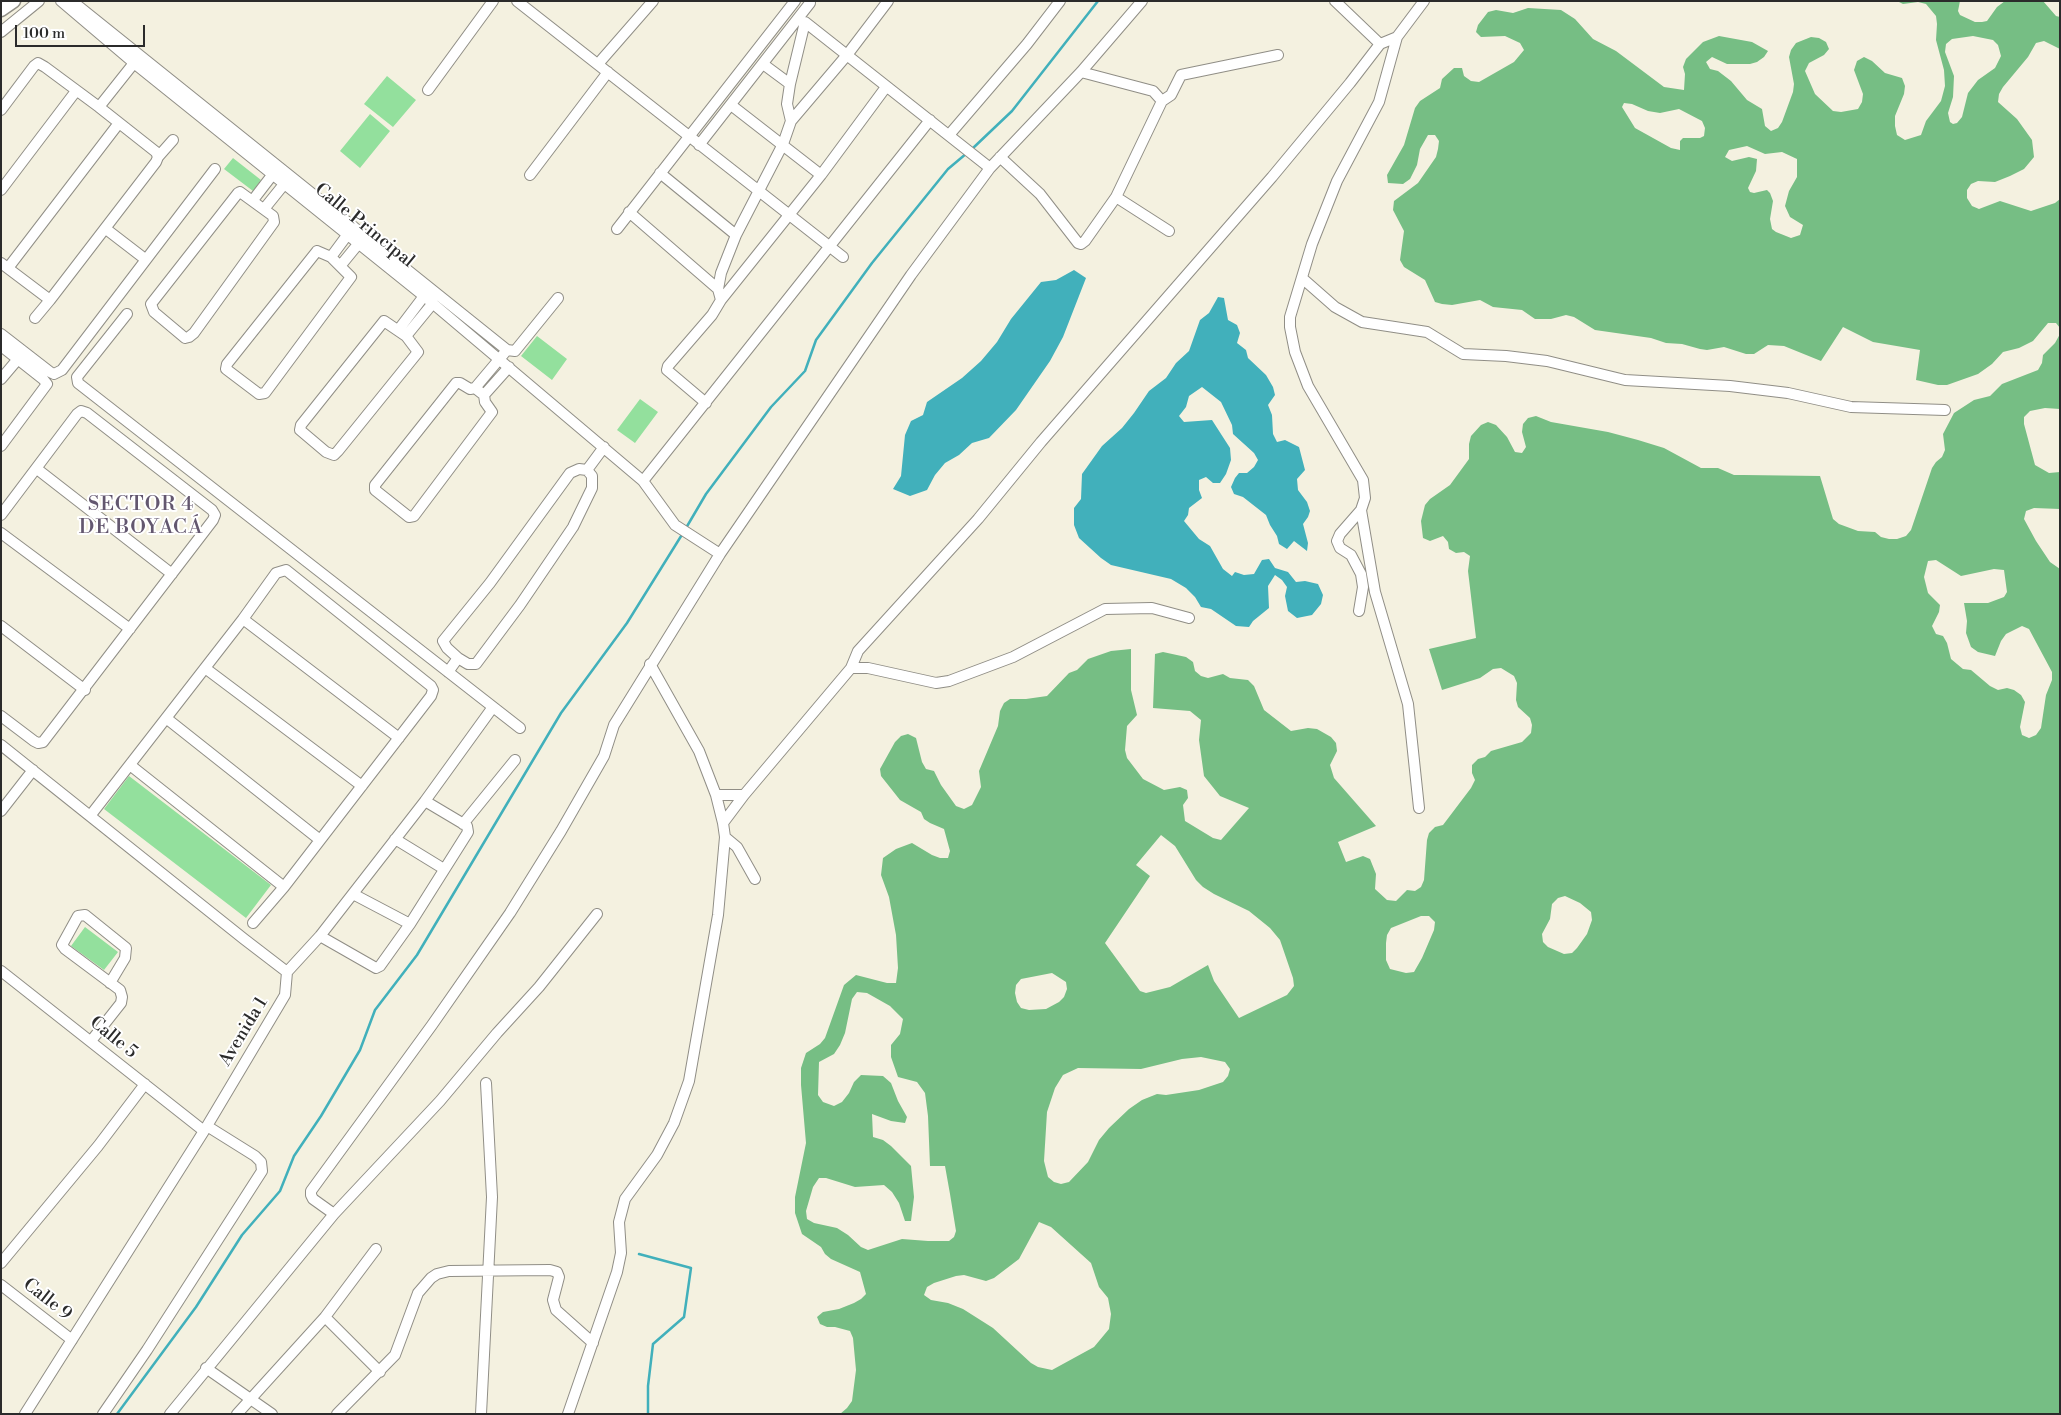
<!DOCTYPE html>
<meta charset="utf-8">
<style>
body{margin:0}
#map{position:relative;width:2061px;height:1415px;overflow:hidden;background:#f4f1e0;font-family:"Libre Bodoni",serif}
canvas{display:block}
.frame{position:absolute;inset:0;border:2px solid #2b2b2b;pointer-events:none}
.scale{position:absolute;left:15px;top:25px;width:130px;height:22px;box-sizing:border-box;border:2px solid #2b2b2b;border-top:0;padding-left:6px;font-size:15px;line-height:18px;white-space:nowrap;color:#2b2b2b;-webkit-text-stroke:4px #fff;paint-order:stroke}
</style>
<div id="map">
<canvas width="2061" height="1415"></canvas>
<div class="frame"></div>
<div class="scale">100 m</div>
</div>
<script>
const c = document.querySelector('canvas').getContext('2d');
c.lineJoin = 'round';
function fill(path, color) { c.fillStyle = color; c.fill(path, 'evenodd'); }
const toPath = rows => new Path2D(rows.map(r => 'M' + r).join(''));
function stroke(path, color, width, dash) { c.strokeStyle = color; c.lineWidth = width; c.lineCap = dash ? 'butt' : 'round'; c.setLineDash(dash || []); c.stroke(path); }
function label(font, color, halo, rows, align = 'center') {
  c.font = font + ' "Libre Bodoni",serif'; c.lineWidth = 4; c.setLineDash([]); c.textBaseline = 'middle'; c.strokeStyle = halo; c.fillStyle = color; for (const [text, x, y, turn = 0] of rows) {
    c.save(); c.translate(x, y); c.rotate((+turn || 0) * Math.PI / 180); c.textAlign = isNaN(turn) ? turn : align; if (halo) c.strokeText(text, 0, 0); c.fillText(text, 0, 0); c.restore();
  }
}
const green = toPath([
 [387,76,416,100,393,127,364,104],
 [370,114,390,131,360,168,340,151],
 [233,158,261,180,253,191,224,169],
 [537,336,567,359,552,380,521,356],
 [640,399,658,412,635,443,617,430],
 [129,776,271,885,246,918,104,809],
 [85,927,118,952,104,970,71,946]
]);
const forest = toPath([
 [1897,1,1960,1,1958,11,1960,15,1975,22,1982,22,1987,21,1997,7,2005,1,2043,1,2056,16,2060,17,2060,49,2044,41,2036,43,2028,57,2003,87,1999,94,1998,102,2017,119,2032,140,2034,157,2024,169,2010,176,1995,182,1978,181,1971,184,1967,190,1967,198,1972,206,1979,209,2000,201,2031,211,2055,203,2060,199,2060,328,2056,323,2048,323,2033,341,2019,348,2003,352,1992,364,1978,374,1947,385,1938,385,1916,380,1920,350,1873,342,1843,327,1821,361,1784,346,1768,345,1754,354,1746,354,1724,347,1707,350,1700,349,1682,344,1666,343,1651,338,1595,330,1574,317,1566,315,1551,319,1535,319,1522,310,1493,307,1480,300,1452,305,1442,304,1435,302,1425,280,1404,267,1400,260,1404,231,1393,210,1394,201,1418,183,1436,157,1438,149,1439,141,1435,135,1428,135,1420,149,1417,165,1410,179,1403,184,1388,183,1387,175,1404,145,1415,108,1420,101,1440,88,1442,79,1454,68,1462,68,1464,76,1471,81,1479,82,1514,62,1524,50,1520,43,1505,36,1481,37,1476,32,1478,25,1488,12,1496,10,1513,13,1528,8,1561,10,1575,19,1593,39,1616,51,1664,87,1684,90,1685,74,1683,67,1686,59,1703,42,1719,36,1752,42,1768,51,1764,57,1757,62,1750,64,1727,64,1712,57,1706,62,1710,69,1718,71,1731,81,1747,100,1762,109,1765,126,1771,131,1778,128,1782,122,1793,92,1794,84,1789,57,1791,50,1796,43,1811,37,1819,38,1826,42,1829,49,1824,55,1809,63,1805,71,1815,94,1833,111,1841,112,1858,109,1862,102,1863,94,1854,70,1857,61,1864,57,1872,61,1885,73,1902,78,1905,86,1904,94,1895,116,1895,126,1897,135,1905,140,1921,135,1926,121,1941,101,1945,86,1944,70,1936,40,1937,24,1936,16,1926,4,1918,2,1903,4],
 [1973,36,1993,40,1998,45,2001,56,1995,68,1978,80,1968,93,1962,117,1957,123,1953,124,1950,122,1948,113,1953,97,1954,76,1945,52,1946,44,1952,39],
 [1624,103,1632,104,1648,111,1660,113,1679,109,1702,121,1705,128,1704,136,1700,138,1683,138,1680,141,1680,150,1671,148,1635,128,1622,107],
 [1747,146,1765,154,1782,152,1797,159,1797,177,1789,191,1785,206,1790,217,1803,225,1800,235,1791,238,1776,232,1772,229,1770,219,1773,201,1770,193,1767,190,1754,193,1750,192,1748,188,1756,171,1757,159,1749,157,1732,161,1725,157,1729,150],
 [2060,334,2060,409,2045,408,2030,411,2024,417,2024,424,2035,465,2049,473,2060,472,2060,509,2034,508,2026,511,2024,519,2036,541,2050,562,2060,569,2060,1414,840,1414,847,1408,852,1401,856,1370,853,1338,850,1331,835,1327,827,1327,820,1324,817,1317,823,1312,839,1309,854,1303,861,1299,866,1294,860,1272,831,1259,825,1254,821,1247,802,1234,795,1213,795,1197,806,1143,801,1085,801,1068,806,1053,820,1044,825,1038,844,985,856,975,887,983,896,983,898,968,896,935,889,897,881,875,883,858,896,849,912,843,932,855,940,858,948,858,950,851,944,829,930,823,924,819,921,812,900,800,881,776,880,769,895,742,901,736,908,734,916,738,922,762,926,769,934,771,941,785,956,806,964,809,972,805,981,787,979,771,998,726,1000,711,1004,703,1010,699,1026,699,1047,696,1069,673,1077,670,1088,659,1111,651,1131,649,1131,690,1137,715,1127,726,1125,750,1127,758,1143,779,1164,790,1180,787,1187,790,1188,798,1183,805,1185,821,1213,838,1221,840,1249,808,1220,796,1204,776,1199,740,1201,720,1190,711,1153,708,1155,654,1163,652,1186,657,1193,662,1195,671,1201,676,1208,678,1223,674,1230,678,1248,680,1254,686,1264,710,1291,731,1308,728,1317,729,1331,737,1336,743,1337,751,1330,765,1334,778,1376,826,1338,842,1346,862,1363,856,1370,859,1376,874,1375,889,1387,900,1396,901,1407,890,1415,891,1421,887,1424,880,1427,840,1429,833,1435,827,1443,825,1471,788,1475,780,1472,773,1472,765,1478,759,1485,757,1491,751,1522,742,1531,733,1532,725,1530,718,1518,707,1516,700,1517,683,1514,676,1501,668,1493,669,1480,678,1442,690,1429,649,1476,638,1468,571,1470,556,1464,552,1456,553,1449,549,1448,542,1443,536,1430,541,1423,538,1421,521,1425,505,1430,499,1450,485,1469,459,1469,444,1471,436,1481,425,1488,422,1496,425,1507,437,1515,452,1522,453,1526,447,1522,432,1523,424,1528,418,1536,416,1551,422,1608,432,1638,440,1664,448,1701,468,1718,468,1734,475,1744,475,1820,476,1833,519,1839,524,1858,531,1875,532,1881,537,1889,539,1897,539,1906,536,1911,530,1932,468,1936,462,1942,457,1945,450,1943,434,1954,413,1974,400,1990,396,2002,384,2038,370,2042,363,2043,355,2055,343],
 [1936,560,1961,576,1994,569,2004,570,2007,592,2004,597,1988,603,1964,603,1967,621,1966,633,1971,647,1978,652,1995,656,2001,641,2006,634,2022,626,2029,629,2052,672,2052,680,2046,695,2041,728,2036,735,2029,738,2022,735,2020,727,2025,702,2021,695,2014,690,2007,688,1998,690,1990,686,1971,670,1963,669,1951,659,1947,643,1943,636,1936,634,1932,626,1939,612,1940,605,1928,593,1924,577,1928,561],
 [1161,835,1175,846,1196,880,1203,887,1214,894,1249,911,1270,928,1280,940,1293,978,1294,986,1287,995,1239,1018,1214,981,1208,965,1170,987,1146,993,1140,991,1105,943,1150,876,1136,865],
 [1565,896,1580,903,1591,912,1592,920,1587,934,1577,948,1572,953,1564,954,1548,947,1543,942,1542,934,1550,919,1552,904,1558,898],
 [1421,916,1429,916,1435,922,1434,930,1422,958,1414,972,1406,973,1390,969,1386,960,1386,943,1387,935,1391,928],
 [1052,973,1066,982,1067,989,1064,997,1059,1002,1046,1009,1029,1010,1021,1008,1017,1002,1015,993,1016,985,1021,979],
 [857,992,867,993,890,1006,903,1019,900,1034,891,1045,891,1057,898,1077,917,1082,925,1093,928,1116,930,1166,945,1166,950,1194,956,1231,954,1237,949,1241,928,1241,902,1239,868,1250,861,1247,848,1235,837,1228,814,1223,807,1219,806,1211,813,1187,819,1178,826,1178,855,1187,884,1185,892,1192,899,1203,905,1221,911,1221,914,1197,911,1166,891,1146,883,1140,873,1137,872,1114,891,1121,905,1123,907,1117,898,1101,891,1083,883,1076,861,1075,854,1082,849,1093,842,1102,834,1106,823,1102,818,1095,819,1062,834,1054,840,1045,845,1033,852,999],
 [1201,1057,1225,1062,1230,1069,1228,1076,1223,1082,1199,1090,1166,1095,1157,1094,1142,1100,1129,1109,1109,1128,1099,1140,1088,1162,1069,1182,1061,1184,1054,1182,1048,1177,1044,1161,1047,1112,1055,1088,1063,1075,1078,1068,1141,1069,1182,1059],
 [1039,1222,1051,1227,1091,1263,1099,1287,1108,1298,1111,1314,1109,1329,1094,1347,1052,1370,1038,1367,1031,1363,993,1328,963,1309,948,1303,931,1300,924,1295,927,1287,934,1283,956,1276,964,1275,986,1281,994,1278,1019,1259]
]);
const water = toPath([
 [1074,270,1086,278,1063,337,1050,361,1016,410,989,438,972,443,959,455,945,463,935,475,927,490,910,496,893,489,901,476,905,435,911,421,923,415,927,402,962,378,981,361,997,342,1011,319,1041,282,1056,280],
 [1218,297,1224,298,1228,320,1237,325,1240,333,1237,343,1246,350,1248,358,1266,375,1273,387,1275,395,1268,405,1272,415,1273,434,1277,442,1285,440,1299,447,1305,470,1297,479,1298,490,1307,502,1310,511,1308,517,1303,524,1308,543,1307,551,1294,541,1287,549,1279,544,1277,536,1270,525,1266,515,1243,497,1234,494,1231,487,1235,478,1239,473,1247,473,1254,467,1258,460,1254,453,1233,434,1232,425,1221,402,1202,387,1189,396,1186,407,1179,416,1184,422,1212,420,1230,448,1231,460,1226,474,1220,483,1213,483,1206,477,1199,480,1199,490,1202,498,1189,508,1188,515,1184,521,1199,539,1210,546,1223,569,1232,576,1235,572,1244,575,1254,574,1262,560,1269,559,1275,568,1288,572,1296,582,1305,581,1318,584,1323,595,1321,604,1312,615,1297,618,1288,611,1285,596,1287,587,1282,580,1275,575,1268,586,1269,608,1253,621,1249,627,1236,626,1211,609,1201,607,1195,597,1186,588,1171,579,1111,565,1101,558,1079,538,1074,525,1074,508,1081,499,1082,474,1102,446,1122,428,1134,413,1149,391,1166,378,1176,363,1189,351,1200,320,1209,313]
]);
const stream = toPath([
 [972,149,1012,111,1098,1],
 [686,528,706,494,771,407,805,371,816,340,872,263,948,169,967,153],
 [639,1254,691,1268,684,1317,653,1344,648,1386,648,1414],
 [117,1414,196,1307,242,1235,280,1191,294,1156,321,1116,360,1050,375,1010,417,955,561,713,627,623,683,533]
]);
const minor = toPath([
 [61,1,134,63,424,296,643,481],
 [72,1,507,350],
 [517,1,843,257],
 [1335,1,1380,44,1397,37,1424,1],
 [1,32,39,1],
 [598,64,653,1],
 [763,64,790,84],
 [428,90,493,1],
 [1162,101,1171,95,1181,75,1278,55],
 [731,105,821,175],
 [99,107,134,63],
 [1,110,34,66,38,63,45,67,99,107,156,152,158,157,156,162,50,300,1,263],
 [791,121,787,104,790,84,805,22,990,168],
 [949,135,1027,44,1060,1],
 [699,145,810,3],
 [158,157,173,140],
 [1000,157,1040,194,1078,243,1081,244,1085,241,1116,197,1162,101,1153,91,1081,72],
 [660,173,736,235],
 [530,175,608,72],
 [1,190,76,91],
 [240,192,273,216,274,222,194,333,189,337,185,338,154,312,151,304,238,193,240,192],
 [1116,197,1169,231],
 [253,200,273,174],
 [264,209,285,183],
 [629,212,718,289,721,300,712,315,668,366,667,370,706,403],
 [106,229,145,259],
 [617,229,795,1],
 [317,251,331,257,351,277,265,393,259,394,226,369,227,364,317,251],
 [331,257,348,234],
 [341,265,359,243],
 [8,268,119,123],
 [1302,278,1335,307,1362,322,1427,332,1463,354,1506,356,1547,361,1625,380,1730,386,1788,393,1851,407,1945,410],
 [718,289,721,273,736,235,783,144,791,121,847,55,888,1],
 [721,300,821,175,886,87],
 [127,314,77,377,78,383,520,728],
 [35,318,50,300],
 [384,321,406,336,418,352,338,451,334,455,326,452,300,430,301,425,384,321],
 [399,329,424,296],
 [1,334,50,372,54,374,62,370,215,169],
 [406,336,433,303],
 [1,346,43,379,47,384,1,446],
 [1,379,18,359],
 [456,383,460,383,470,389,475,388,484,395,485,402,492,412,414,516,409,517,375,490,375,485,456,383],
 [475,388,507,350,515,351,558,298],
 [484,395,509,367],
 [37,469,172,574],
 [587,470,604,447],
 [1361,510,1375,592,1408,704,1419,808],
 [1,515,77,414,81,411,87,413,212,510,215,515,213,520,43,742,38,743,34,741,1,716],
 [1,533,130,629],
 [720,554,675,525,643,481,930,120],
 [1359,611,1363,587,1361,574,1351,555,1340,548,1337,541,1340,534,1361,510,1365,498,1363,480,1308,386,1295,352,1290,327,1290,317,1312,244,1337,181,1379,102,1397,37],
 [243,619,399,738],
 [1,626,85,690],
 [205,668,362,786],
 [851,668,868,668,936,683,949,681,1013,657,1105,609,1152,608,1189,618],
 [448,672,458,658,468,664,476,664,520,605,573,527,592,488,592,476,587,470,579,469,570,473,490,583,443,641,447,648,458,658],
 [166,718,320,840],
 [1,745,244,939,287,972,285,995,204,1131,25,1414],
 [130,765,284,887],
 [716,795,744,795],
 [1,811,33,770],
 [90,816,243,619,276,573,286,570,431,686,433,690,431,696,284,887,253,923],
 [723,823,744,795,851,668,858,651,978,519,1041,442,1272,177,1350,83,1380,44],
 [463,824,515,760],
 [725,837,737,847,755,879],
 [395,839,444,869],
 [353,894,410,924],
 [320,936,376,968,380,966,410,924,468,832,467,826,425,801],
 [1,971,204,1131],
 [287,972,320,936,425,801,493,707],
 [91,1041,121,1003,122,997,120,990,65,949,62,945,78,916,85,915,126,948,125,958,110,983],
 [334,1214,313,1199,311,1195,311,1191,432,1025,510,913,561,831,604,756,614,725,720,554,911,275,990,168,1081,72,1142,1],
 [1,1263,98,1146,145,1084],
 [1,1285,72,1340],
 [325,1317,380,1372],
 [206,1368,272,1414],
 [103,1414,147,1350,262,1171,261,1162,255,1156,207,1126],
 [170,1414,334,1214,440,1101,497,1033,539,987,597,914],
 [237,1414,325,1317,376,1249],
 [337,1414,395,1355,418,1293,431,1278,437,1274,449,1271,550,1270,557,1272,559,1277,553,1300,556,1310,593,1343],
 [481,1414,492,1197,486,1083],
 [568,1414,617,1272,621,1253,619,1222,625,1199,657,1155,674,1123,689,1081,718,915,725,837,723,823,716,795,699,751,650,664]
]);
const tertiary = toPath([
 [1,10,14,1]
]);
const streetNames = [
 ["Calle Principal",364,226,39],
 ["Avenida 1",244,1032,-59],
 ["Calle 5",113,1038,39],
 ["Calle 9",47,1300,38]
];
const quarterNames = [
 ["SECTOR 4",141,505],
 ["DE BOYACÁ",141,528]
];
fill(green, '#93e09d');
fill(forest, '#76be84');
fill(water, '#41b0bb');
stroke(stream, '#41b0bb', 2.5);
stroke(minor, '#908e86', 12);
stroke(tertiary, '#908e86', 15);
stroke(minor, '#fff', 10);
stroke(tertiary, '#fff', 12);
label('18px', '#2b2b2b', '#fff', streetNames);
c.letterSpacing = '1px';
label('20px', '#63576f', '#fff', quarterNames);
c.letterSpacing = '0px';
</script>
